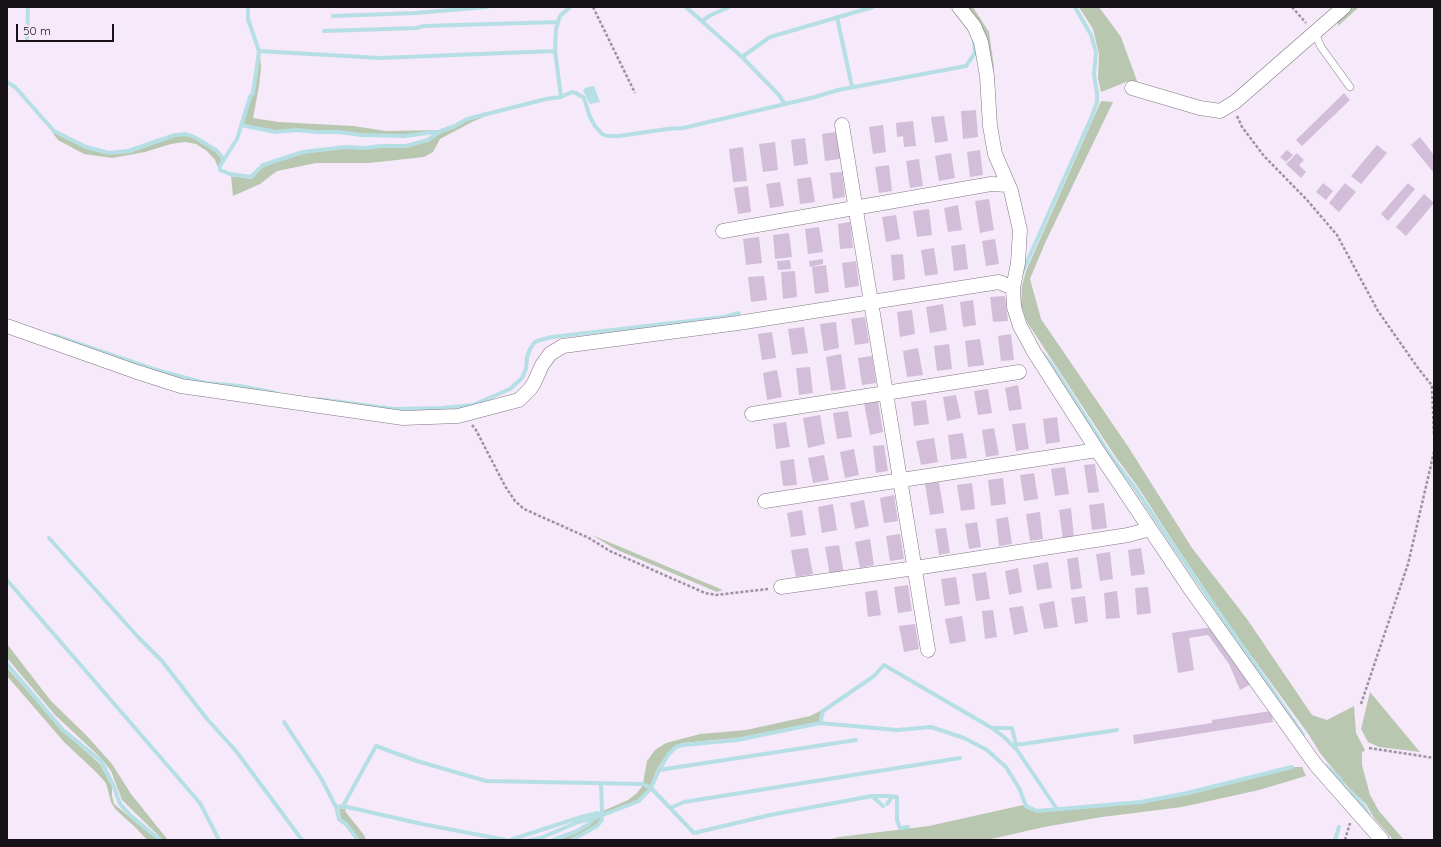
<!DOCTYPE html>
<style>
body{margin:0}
#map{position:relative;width:1441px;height:847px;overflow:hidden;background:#f6e9f9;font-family:Quicksand,sans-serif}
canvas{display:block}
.frame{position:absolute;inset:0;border:8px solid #161217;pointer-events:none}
.scale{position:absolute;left:16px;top:24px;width:98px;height:18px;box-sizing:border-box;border:2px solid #161217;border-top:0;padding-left:5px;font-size:12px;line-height:14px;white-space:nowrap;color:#161217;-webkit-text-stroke:3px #f6e9f9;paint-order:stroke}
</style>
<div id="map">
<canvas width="1441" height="847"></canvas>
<div class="frame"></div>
<div class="scale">50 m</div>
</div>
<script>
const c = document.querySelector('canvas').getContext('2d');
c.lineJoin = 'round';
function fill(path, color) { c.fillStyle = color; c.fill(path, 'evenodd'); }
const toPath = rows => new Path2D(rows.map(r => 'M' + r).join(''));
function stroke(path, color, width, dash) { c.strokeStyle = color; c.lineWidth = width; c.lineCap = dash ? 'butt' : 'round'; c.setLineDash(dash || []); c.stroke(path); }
const green = toPath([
 [966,7,973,7,989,32,994,67,993,76],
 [1079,7,1099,7,1121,37,1137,81,1126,82,1101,92,1098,78,1099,54,1093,29],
 [1351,7,1359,7,1338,26,1338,20],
 [260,53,261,68,259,86,253,118,278,122,353,126,386,131,441,130,438,132,433,131,405,135,361,134,339,131,316,131,297,129,275,131,270,129,254,127,243,124,251,98,254,94],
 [1101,101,1113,102,1045,243,1030,279,1041,319,1129,448,1192,548,1247,619,1312,715,1327,720,1354,706,1356,733,1365,750,1362,753,1362,765,1370,795,1379,811,1404,840,1393,840,1374,818,1366,804,1347,786,1320,753,1309,735,1234,632,1174,543,1138,487,1115,456,1027,322,1021,305,1022,286,1026,271],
 [495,112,472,122,440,139,433,152,424,157,369,163,316,163,277,171,260,184,233,196,231,176,252,179,263,166,281,160,303,153,345,148,365,149,380,147,406,148,428,141,442,132,455,128,467,120],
 [52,132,85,148,109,154,129,153,176,136,187,135,203,143,215,151,222,160,218,167,215,160,207,151,196,144,185,142,171,144,145,152,112,158,84,154,58,140],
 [592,535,723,590,717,592,615,549],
 [7,644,51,701,87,736,112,764,131,794,168,840,163,840,122,800,111,771,100,757,55,715,7,658],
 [7,668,65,733,100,764,112,787,112,796,114,804,158,840,147,840,136,828,115,809,111,802,106,783,96,772,64,742,7,676],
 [1370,692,1420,752,1379,747,1368,742,1361,729],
 [822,710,819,722,737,738,682,743,675,746,667,754,657,769,650,787,643,783,647,761,655,750,666,743,700,734,746,730,810,716],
 [1294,767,1302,767,1306,776,1259,790,1182,807,1102,817,1044,827,987,840,827,840,839,837,929,826,1023,805,1025,808,1037,812,1142,803,1188,795],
 [643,785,649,788,638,800,604,813,603,811,628,800,637,793],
 [339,808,346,809,345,811,364,835,366,840,359,840,341,818],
 [600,817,601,820,596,825,570,840,555,840,576,832,589,824,593,820]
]);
const water = toPath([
 [594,86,600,102,590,104,583,91,584,89,587,87]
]);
const stream = toPath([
 [248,7,248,19,259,51,253,93,250,97,237,139,220,166,220,170,230,174,251,177,263,165,303,152,345,147,365,148,380,146,406,146,428,140,441,131,455,126,467,119,546,99,561,97,572,92,576,93,584,98,590,117,595,126,602,134,607,136,619,136,667,129,683,128,815,97,838,90,966,66,975,53,974,42],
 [686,7,742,57,778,94,785,104],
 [333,16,415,13,487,7],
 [837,17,852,87],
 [702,21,711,15,729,7],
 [324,31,416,28,424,26,558,22],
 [27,40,28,7],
 [259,51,380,58,555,51],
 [742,57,770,37,873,7],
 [7,82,15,87,54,131,86,147,109,153,128,151,175,135,186,134,194,137,216,150,224,159],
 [561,97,555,51,556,29,560,16,570,7],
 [241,125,275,132,297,130,316,132,339,132,361,135,405,136,434,132,438,133],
 [1023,271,1092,116,1097,102,1097,93,1094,75,1096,52,1091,35,1075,7],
 [53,335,153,369,186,378,206,383,240,386,276,393],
 [1043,354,1050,362,1112,458,1135,488,1172,544,1303,735],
 [318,399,394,409,442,408,473,405,510,389,522,378,526,369,527,357,530,349,534,343,537,341,552,337,724,317,739,313],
 [49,538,139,638,162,661,207,719,236,751,302,840],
 [7,580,200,803,219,840],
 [7,664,63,730,101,761,114,787,120,804,131,816,160,840],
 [284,722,321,778,336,807,339,819,346,824,358,840],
 [820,723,823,711,874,676,884,665,992,728,1012,728,1016,745,1117,730],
 [992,728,1004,737,1017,750,1057,809],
 [1326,766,1340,779,1344,787,1356,797,1363,805,1369,816],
 [659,770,856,740],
 [601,783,602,811,603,815],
 [872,796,883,806],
 [887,804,892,797],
 [343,806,376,746,417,761,486,781,643,784,651,788,694,833,770,815,872,796,888,796,897,797,897,820,900,828,908,827],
 [336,807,343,806,422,824,506,840],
 [670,808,684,802,960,758],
 [510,840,581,817,598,813,601,816,602,820,597,826,572,840],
 [530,840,541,838,578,822,595,818,639,801,651,788,659,770,668,755,676,747,683,745,737,740,820,723,897,730,931,727,964,738,987,750,1006,767,1019,788,1026,806,1037,811,1141,802,1187,793,1292,767],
 [553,840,575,832,589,824,593,819],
 [1335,840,1339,827]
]);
const building = toPath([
 [1344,93,1350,100,1302,146,1296,140],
 [976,110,978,137,963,139,961,111],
 [944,116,948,141,935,143,931,117],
 [913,121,916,146,904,147,903,136,897,137,896,123],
 [883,125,886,152,873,154,869,127],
 [836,132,840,159,825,161,822,134],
 [1420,137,1434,155,1434,173,1411,145],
 [805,138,808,164,794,166,791,140],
 [775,142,778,170,763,172,759,144],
 [1377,145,1387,153,1361,184,1351,176],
 [743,147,747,181,733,182,729,149],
 [980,150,983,175,970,177,967,152],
 [1287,150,1293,155,1286,162,1280,157],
 [951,153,955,178,939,181,935,156],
 [1297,153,1304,160,1299,165,1306,172,1301,178,1286,164],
 [919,159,923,186,910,188,906,161],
 [889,165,892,191,879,193,875,167],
 [842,172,845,197,833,199,830,173],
 [811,177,815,202,800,204,797,179],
 [780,182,784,206,770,208,766,184],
 [1323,183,1333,191,1326,200,1316,192],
 [1345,183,1356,192,1339,212,1329,203],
 [1408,183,1415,189,1388,221,1381,214],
 [748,186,751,212,738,214,734,188],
 [1424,194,1434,203,1406,236,1396,227],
 [989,199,994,230,980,233,975,201],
 [958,205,962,230,948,232,944,208],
 [929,209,932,235,917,237,913,211],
 [896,215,900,239,886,242,882,217],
 [850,222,853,248,840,249,838,224],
 [819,227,823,252,808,254,805,229],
 [789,233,792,257,775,259,773,235],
 [759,237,762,263,746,265,743,239],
 [995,239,999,264,986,266,982,241],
 [965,244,968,269,954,271,951,246],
 [934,248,938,274,925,276,921,250],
 [903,254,905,279,893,281,891,255],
 [823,259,823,264,810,267,809,261],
 [790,260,791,269,778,270,777,261],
 [856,261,859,286,845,288,842,263],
 [826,265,829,292,815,294,812,267],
 [795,271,797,297,783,299,781,272],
 [764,276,767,300,751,302,748,277],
 [1005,296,1008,321,993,322,990,297],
 [973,300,976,325,963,327,960,302],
 [943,304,947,330,930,333,926,307],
 [912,310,915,334,900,337,897,312],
 [865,317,869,343,855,345,851,319],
 [836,322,839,348,824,351,820,324],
 [804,327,808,353,792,355,788,329],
 [772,332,776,358,762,360,758,334],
 [1011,334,1014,360,1001,361,998,336],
 [980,339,984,365,968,367,965,341],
 [949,344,952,369,937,371,934,346],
 [918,348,923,375,907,377,903,351],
 [841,354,846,389,831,391,826,357],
 [872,356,876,383,862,385,858,358],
 [810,367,813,393,799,395,796,368],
 [777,370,782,397,767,400,763,373],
 [1018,385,1022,409,1009,411,1005,388],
 [988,389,992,413,978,415,974,391],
 [956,395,961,418,947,421,943,397],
 [926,400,929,424,914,426,911,402],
 [878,401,883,432,870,435,864,403],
 [848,411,852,437,837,439,833,413],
 [820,415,825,444,808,448,803,418],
 [1057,417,1060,442,1046,444,1043,419],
 [786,422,790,447,776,449,773,424],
 [1025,423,1029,449,1016,451,1012,424],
 [994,428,999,455,986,457,982,430],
 [963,433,967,458,951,460,948,435],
 [934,438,938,462,921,465,916,441],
 [884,445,888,471,876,473,873,446],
 [854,449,859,475,845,478,840,452],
 [824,455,829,480,813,483,808,458],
 [794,459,797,485,783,486,780,461],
 [1095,464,1099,492,1088,493,1084,465],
 [1065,467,1069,494,1055,496,1051,469],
 [1034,473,1038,499,1024,501,1020,475],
 [1003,478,1006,504,991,506,988,480],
 [939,482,944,513,930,515,925,484],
 [972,483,975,509,961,511,957,485],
 [894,495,898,521,884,523,880,498],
 [864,500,869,526,855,529,850,503],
 [1104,503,1107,528,1092,530,1089,505],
 [833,504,837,530,822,533,818,507],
 [1071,508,1074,538,1063,540,1059,510],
 [802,510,806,535,791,537,787,513],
 [1040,512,1043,539,1030,541,1026,514],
 [1008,517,1012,544,999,546,996,519],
 [977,522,981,547,969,549,965,524],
 [946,528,950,553,939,555,935,529],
 [900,534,904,559,890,561,886,536],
 [870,539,874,565,860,568,855,542],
 [839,545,844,574,830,576,825,547],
 [808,548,813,574,796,577,791,550],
 [1141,548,1145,574,1131,576,1128,550],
 [1110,552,1113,579,1100,581,1096,554],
 [1078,557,1082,588,1071,590,1067,559],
 [1048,562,1052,588,1037,590,1033,565],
 [1018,568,1022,592,1009,595,1005,571],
 [986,572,990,599,976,601,972,574],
 [956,577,960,604,945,606,941,579],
 [908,585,912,611,898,613,894,587],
 [1148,587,1151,613,1137,615,1135,588],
 [877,590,881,615,868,617,865,592],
 [1117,591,1120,618,1106,619,1104,593],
 [1085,596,1088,622,1075,624,1071,598],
 [1054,601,1058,627,1044,629,1039,604],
 [1023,606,1028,632,1014,635,1009,608],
 [993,610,997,637,985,639,982,611],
 [962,616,966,641,950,644,945,619],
 [915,624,919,649,904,652,899,626],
 [1212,627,1251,684,1240,690,1229,664,1208,635,1189,638,1194,670,1178,673,1172,633],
 [1271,711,1273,722,1134,744,1133,735,1212,723,1212,720]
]);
const path = toPath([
 [593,7,635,93],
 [1292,7,1306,23],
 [1237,116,1242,127,1264,156,1307,200,1337,235,1378,311,1418,368,1434,388],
 [1432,386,1434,435],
 [472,425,476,430,505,486,515,501,524,509,589,538,610,551,705,593,716,595,768,589],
 [1361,704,1408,564,1434,452],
 [1369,748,1434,758],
 [1345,840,1350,823]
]);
const lane = toPath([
 [1315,33,1321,47,1350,87]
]);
const street = toPath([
 [959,7,974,26,981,42,987,76,990,126,995,154,1011,191,1020,230,1018,263,1013,288,1014,307,1020,326,1034,352,1097,450,1191,590,1315,764,1382,840],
 [1132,88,1200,108,1220,111,1235,102,1344,7],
 [842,125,928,650],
 [723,231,991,184,1008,185],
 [7,326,137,372,181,386,403,418,458,416,519,400,530,389,534,383,542,365,550,354,563,346,738,323,999,282,1013,288],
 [752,414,1019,372],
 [765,501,1097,450],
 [781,587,915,568,1128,535,1150,529]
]);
fill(green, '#b9c7b1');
fill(water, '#b6dfe5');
stroke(stream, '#b6dfe5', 4);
fill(building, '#d3bed9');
stroke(lane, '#817684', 8);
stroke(street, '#817684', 15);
stroke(path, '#9c939e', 2.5, [3, 2]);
stroke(lane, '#fff', 7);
stroke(street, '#fff', 14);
</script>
